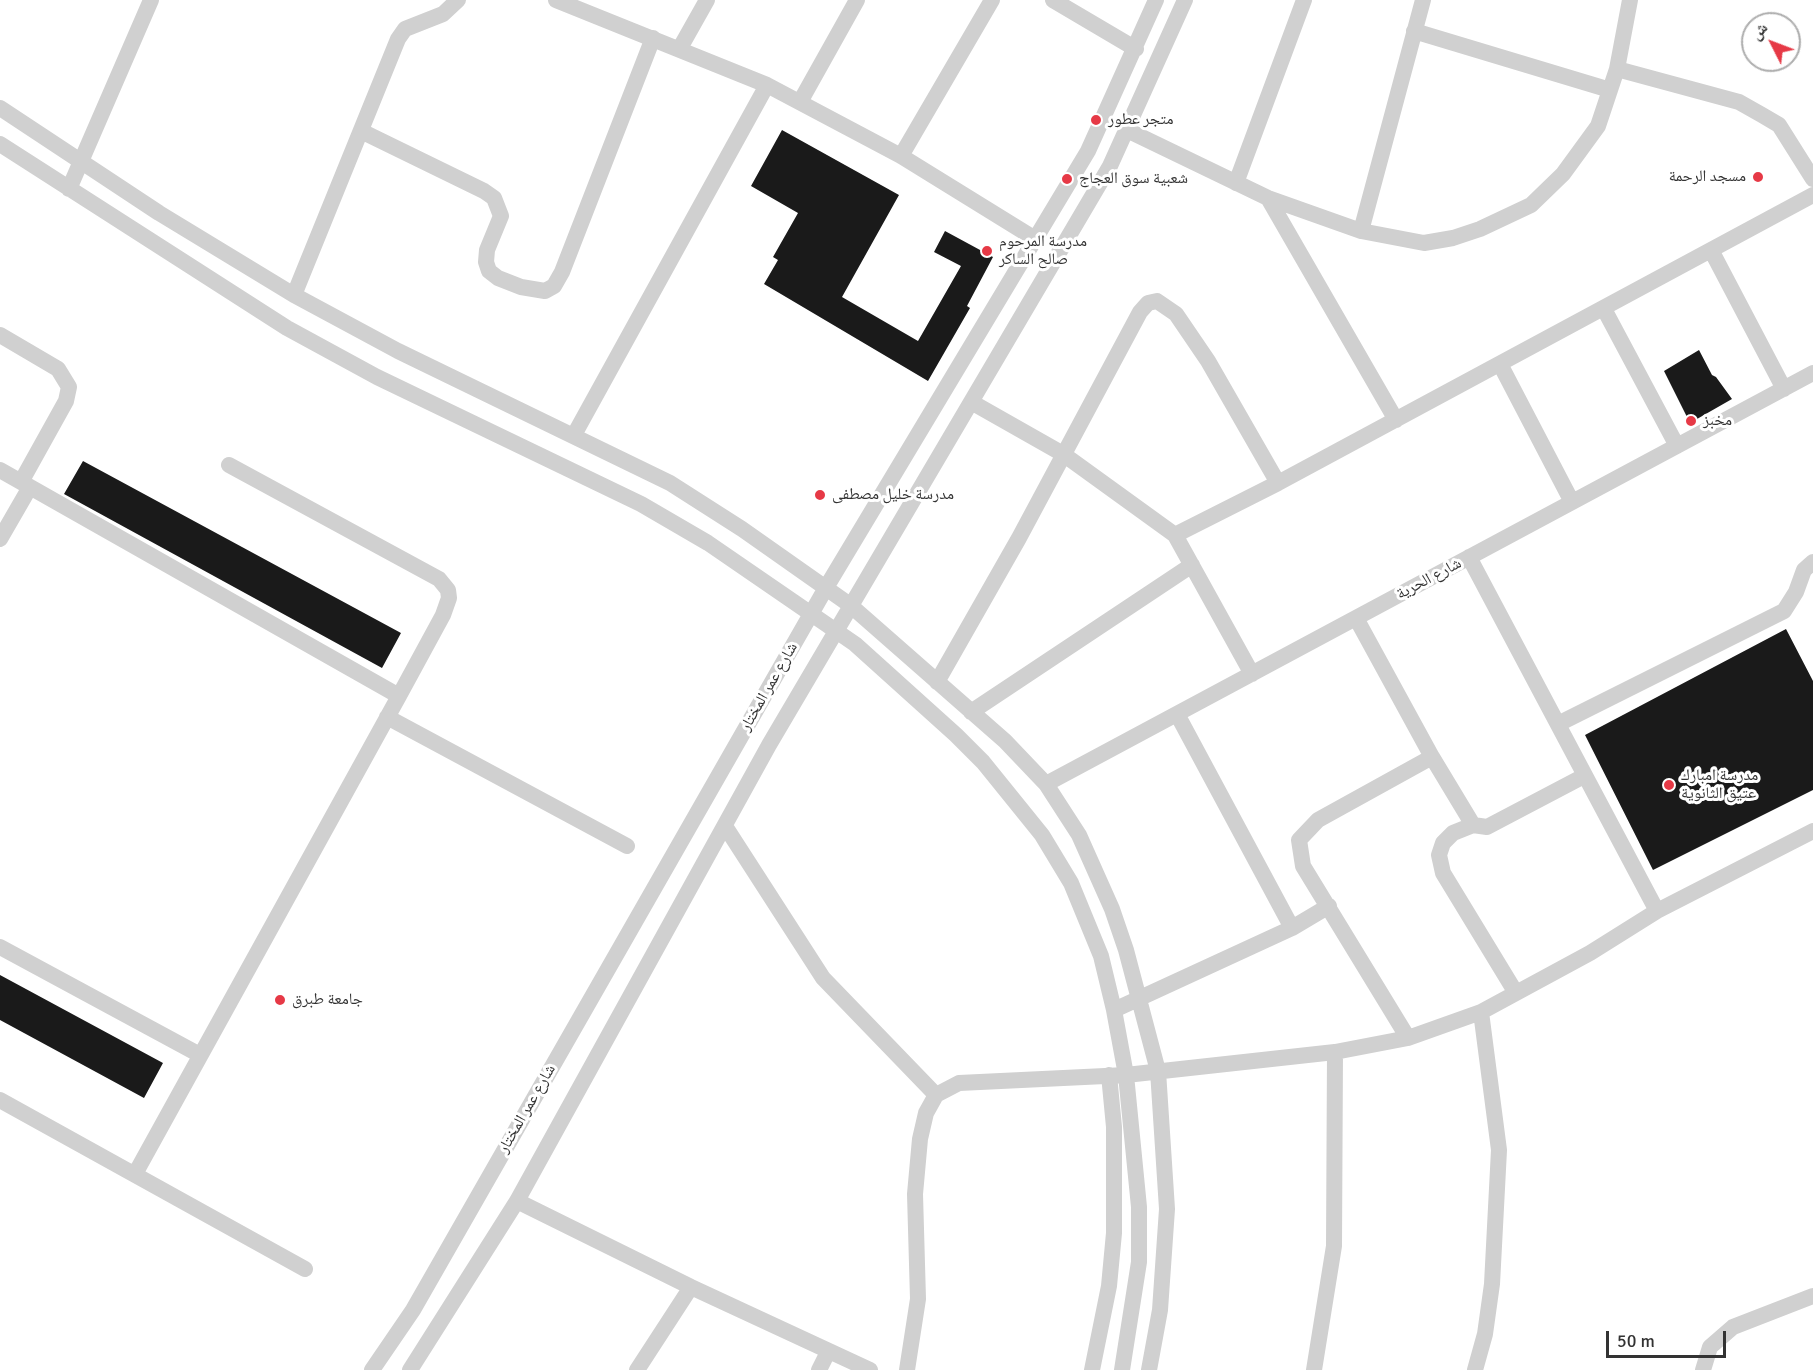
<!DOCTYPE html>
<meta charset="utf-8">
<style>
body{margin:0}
#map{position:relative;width:1813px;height:1370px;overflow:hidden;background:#fff;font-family:Signika,"Noto Naskh Arabic",sans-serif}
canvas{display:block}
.north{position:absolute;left:1741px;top:12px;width:60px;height:60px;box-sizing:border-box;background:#fff;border:2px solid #adadad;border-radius:50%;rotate:312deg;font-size:16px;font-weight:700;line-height:24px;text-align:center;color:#333}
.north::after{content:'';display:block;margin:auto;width:21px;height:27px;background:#e63946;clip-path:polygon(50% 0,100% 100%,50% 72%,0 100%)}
.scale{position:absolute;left:1606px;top:1331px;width:120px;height:27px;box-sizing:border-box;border:3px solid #333;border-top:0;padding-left:8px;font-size:18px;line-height:21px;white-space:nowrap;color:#333;-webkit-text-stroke:4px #fff;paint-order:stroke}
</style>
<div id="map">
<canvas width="1813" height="1370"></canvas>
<div class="north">ش</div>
<div class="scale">50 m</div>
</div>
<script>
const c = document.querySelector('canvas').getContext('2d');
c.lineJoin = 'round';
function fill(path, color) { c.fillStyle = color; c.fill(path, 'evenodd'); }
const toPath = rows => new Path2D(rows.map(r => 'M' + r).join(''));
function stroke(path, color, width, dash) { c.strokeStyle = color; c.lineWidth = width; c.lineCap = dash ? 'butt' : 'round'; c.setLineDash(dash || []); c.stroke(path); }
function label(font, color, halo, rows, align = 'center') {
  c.font = font + ' Signika,"Noto Naskh Arabic",sans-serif'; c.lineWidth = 6; c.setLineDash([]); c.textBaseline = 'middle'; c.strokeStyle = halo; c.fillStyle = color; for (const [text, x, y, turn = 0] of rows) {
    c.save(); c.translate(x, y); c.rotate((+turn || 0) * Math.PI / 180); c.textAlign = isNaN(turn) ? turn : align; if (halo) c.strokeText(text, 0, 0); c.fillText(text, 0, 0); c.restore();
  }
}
const building = toPath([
 [782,130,899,195,842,297,918,341,961,266,934,252,945,231,993,257,967,306,970,308,928,381,764,284,778,260,773,257,798,213,751,186],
 [1699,350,1712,375,1716,377,1732,399,1690,423,1664,371],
 [83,461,401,633,382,668,64,494],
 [1786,629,1813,681,1813,790,1653,870,1585,735],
 [0,975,163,1063,144,1098,0,1020]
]);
const minor = toPath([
 [556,0,767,85,901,156,1037,240],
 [1053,0,1136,49],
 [1414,31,1610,90],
 [680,48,707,0],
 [1617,69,1739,102,1762,115,1779,125,1813,179],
 [800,102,857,0],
 [0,108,159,213,294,295,398,351,670,483,742,529,850,605,1005,741,1046,784,1079,835,1112,909,1126,950,1158,1071,1167,1209,1160,1310,1149,1370],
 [1127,130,1268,198,1361,231,1424,243,1453,238,1480,229,1531,205,1563,174,1598,126,1617,69,1630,0],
 [361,131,484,191,494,198,501,216,487,250,486,262,489,271,498,278,521,287,545,291,554,286,562,272,653,38],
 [0,144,287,328,377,377,641,504,708,543,855,644,956,735,983,762,1042,835,1071,883,1101,956,1114,1010,1126,1075,1139,1207,1139,1262,1122,1370],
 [901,156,992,0],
 [1236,183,1304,0],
 [69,189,151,0],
 [1268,198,1396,420],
 [1361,231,1423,0],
 [1711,250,1784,389],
 [294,295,398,39,405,29,443,14,458,0],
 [1604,309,1677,446],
 [0,335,58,369,69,387,66,401,21,482],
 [1500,364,1572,502],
 [973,403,1063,454,1175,535,1252,674],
 [574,435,767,85],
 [0,470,399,696],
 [1175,535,1278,483,1813,195],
 [0,539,30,487],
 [1469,557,1657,911],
 [1356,618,1432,757,1473,825],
 [937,682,1019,538,1140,312,1148,303,1157,301,1176,314,1208,361,1278,483],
 [971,712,1192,565],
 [1177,714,1292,928],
 [387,717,627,846],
 [1558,724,1784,611,1796,592,1804,570,1813,562],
 [1046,784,1813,373],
 [725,826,823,978,936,1095],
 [0,947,200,1055],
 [1516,993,1443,873,1439,855,1443,843,1453,833,1473,825,1487,827,1584,776],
 [1114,1010,1292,928,1329,906],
 [1408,1038,1303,866,1299,840,1318,820,1432,757],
 [0,1100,305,1269],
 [135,1174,399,696,443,615,449,598,448,590,439,579,229,465],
 [517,1201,691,1287,870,1370],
 [372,1370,413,1310,827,586,1088,151,1156,0],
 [410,1370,517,1201,769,745,1110,166,1185,0],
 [637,1370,691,1287],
 [819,1370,828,1352],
 [907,1370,918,1299,915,1194,920,1139,926,1113,936,1095,959,1083,1126,1075,1335,1052,1408,1038,1481,1012,1590,953,1657,911,1813,831],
 [1092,1370,1109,1286,1114,1233,1114,1127,1109,1075],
 [1314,1370,1334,1246,1335,1052],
 [1475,1370,1485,1334,1492,1284,1499,1150,1481,1012],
 [1703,1370,1710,1347,1733,1327,1813,1296]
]);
const markers = [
 [1096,120,6,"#e63946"],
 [1758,177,6,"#e63946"],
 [1067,179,6,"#e63946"],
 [987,251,6,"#e63946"],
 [1691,421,6,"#e63946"],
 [820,495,6,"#e63946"],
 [1669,785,6,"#e63946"],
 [280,1000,6,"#e63946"]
];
const poiNames = [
 ["متجر عطور",1108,120],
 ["مسجد الرحمة",1746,177,"right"],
 ["شعبية سوق العجاج",1079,179],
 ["مدرسة المرحوم",999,242],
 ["صالح الساكر",999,260],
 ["مخبز",1703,421],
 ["مدرسة خليل مصطفى",832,495],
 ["مدرسة امبارك",1681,776],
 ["عتيق الثانوية",1681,794],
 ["جامعة طبرق",292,1000]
];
const streetNames = [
 ["شارع الحرية",1429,579,-28],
 ["شارع عمر المختار",769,687,-60],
 ["شارع عمر المختار",527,1109,-60]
];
fill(building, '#1a1a1a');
stroke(minor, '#d0d0d0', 16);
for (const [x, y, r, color] of markers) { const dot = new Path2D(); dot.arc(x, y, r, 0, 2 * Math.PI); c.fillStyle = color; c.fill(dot); stroke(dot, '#fff', 2); }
label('16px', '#333', '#fff', poiNames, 'left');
label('16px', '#333', '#fff', streetNames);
</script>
